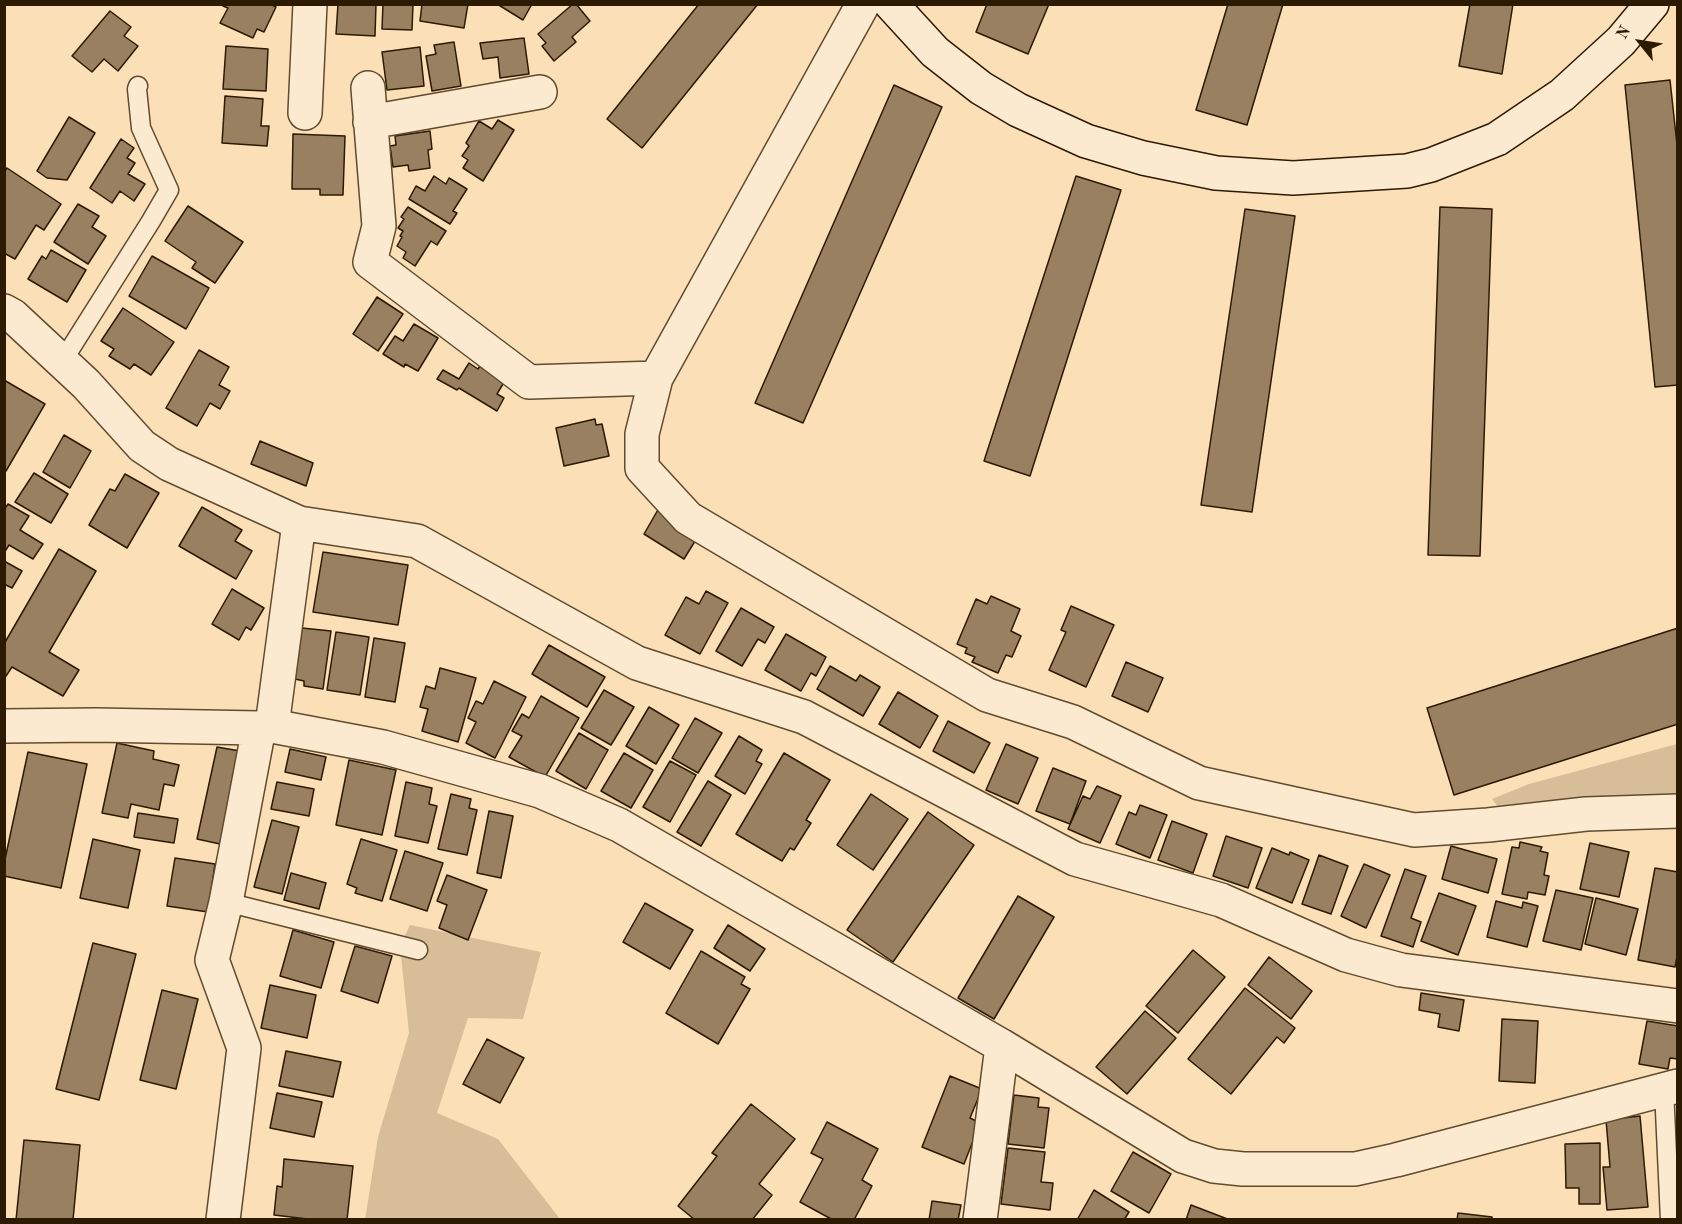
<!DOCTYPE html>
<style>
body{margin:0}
#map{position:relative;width:1682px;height:1224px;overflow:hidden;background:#fbdfb7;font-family:"Old Standard TT",serif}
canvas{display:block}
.frame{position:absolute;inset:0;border:6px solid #2d1a02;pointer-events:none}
.north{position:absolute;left:1610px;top:12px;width:60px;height:60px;-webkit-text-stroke:4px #fcead0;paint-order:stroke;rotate:300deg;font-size:16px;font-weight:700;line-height:24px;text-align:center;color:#2d1a02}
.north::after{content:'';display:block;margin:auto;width:21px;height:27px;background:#2d1a02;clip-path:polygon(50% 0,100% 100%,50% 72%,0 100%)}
</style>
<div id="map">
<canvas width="1682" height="1224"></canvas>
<div class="frame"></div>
<div class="north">N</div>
</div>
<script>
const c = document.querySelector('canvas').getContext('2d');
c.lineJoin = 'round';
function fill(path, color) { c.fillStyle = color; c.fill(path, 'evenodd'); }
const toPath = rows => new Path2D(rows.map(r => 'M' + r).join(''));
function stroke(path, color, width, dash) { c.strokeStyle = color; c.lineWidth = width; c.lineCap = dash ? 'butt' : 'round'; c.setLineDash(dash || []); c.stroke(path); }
const green = toPath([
 [1677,744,1677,798,1502,812,1492,799,1529,784],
 [410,925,541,952,523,1019,468,1018,437,1113,498,1139,560,1219,365,1220,378,1137,409,1033,400,946]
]);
const building = toPath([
 [223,4,270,4,276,7,264,32,257,29,253,38,220,23,228,8,223,6,223,4],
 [338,4,376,4,375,36,336,34,338,4],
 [383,4,413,4,412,30,382,29,383,4],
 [422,4,468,4,464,28,420,21,422,4],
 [497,4,532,4,523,20,497,4],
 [573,4,576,4,590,21,572,37,576,42,554,61,542,46,546,43,538,34,573,4],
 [699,4,758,4,642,148,607,119,699,4],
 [987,4,1049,4,1028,54,976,32,987,4],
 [1228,4,1283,4,1247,125,1196,110,1228,4],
 [1470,4,1513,4,1502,74,1459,66,1470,4],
 [110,11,131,27,124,36,138,46,118,71,104,59,92,72,72,56,110,11],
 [524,38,529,74,500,78,498,57,483,59,480,43,524,38],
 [454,42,461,86,432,91,426,56,436,54,434,45,454,42],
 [226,46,268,49,266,91,223,89,226,46],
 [420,47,424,86,387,90,382,52,420,47],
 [1670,80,1678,154,1678,385,1655,387,1625,85,1670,80],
 [894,85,942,107,803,423,755,403,894,85],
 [225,96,263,99,261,126,269,126,267,146,222,143,225,96],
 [69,117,95,133,67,180,47,178,37,171,69,117],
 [498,120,514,130,483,181,463,168,468,160,462,156,469,146,466,143,479,121,492,129,498,120],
 [430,131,432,149,428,150,430,168,409,171,408,165,393,167,390,146,396,145,395,136,430,131],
 [293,134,345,136,343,195,320,195,320,189,292,189,293,134],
 [121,139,134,148,127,158,135,163,128,174,145,184,134,201,120,191,112,203,90,188,121,139],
 [7,168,61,204,44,230,36,225,15,259,4,253,4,172,7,168],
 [434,176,446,184,449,178,467,189,453,211,457,213,450,224,409,199,416,186,425,191,434,176],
 [1076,176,1121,190,1030,476,984,461,1076,176],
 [78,204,99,216,92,227,106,236,88,264,54,242,78,204],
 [188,206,243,242,215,283,192,268,196,262,165,241,188,206],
 [408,207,446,231,437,245,431,241,415,266,403,258,406,252,397,246,402,237,400,236,403,231,398,228,404,219,401,217,408,207],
 [1440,207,1492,209,1480,556,1428,555,1440,207],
 [1245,209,1295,216,1252,512,1201,505,1245,209],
 [51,250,86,270,67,302,28,279,42,256,46,259,51,250],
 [152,256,209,288,186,329,129,296,152,256],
 [377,297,403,314,378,351,353,334,377,297],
 [123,308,174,342,151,375,134,364,130,369,109,356,114,349,101,341,123,308],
 [414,324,438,338,418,371,405,364,404,367,383,354,395,336,403,341,414,324],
 [199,350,229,367,219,385,230,391,220,409,210,403,197,426,166,408,199,350],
 [469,363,478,369,481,364,506,379,497,394,504,398,497,411,459,388,457,390,437,379,443,370,459,379,469,363],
 [4,380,45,404,6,471,4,471,4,380],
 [595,419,596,425,602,424,609,456,564,466,556,428,595,419],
 [64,435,91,451,70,488,43,472,64,435],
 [260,441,313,463,306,486,251,464,260,441],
 [34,473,68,494,51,523,15,502,34,473],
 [125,474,159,493,127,548,89,525,110,489,115,491,125,474],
 [8,504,29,516,20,530,43,544,33,559,9,545,4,553,4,510,8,504],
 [202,507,242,530,235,541,252,551,236,579,179,546,202,507],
 [659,508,700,533,684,559,644,534,659,508],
 [59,549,96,571,49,652,79,670,63,696,12,667,4,679,4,644,59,549],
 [323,552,408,565,398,625,313,612,323,552],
 [4,561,22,571,12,588,4,584,4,561],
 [232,589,264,608,251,630,246,627,239,640,212,624,232,589],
 [706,591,728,603,700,654,665,635,686,597,699,604,706,591],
 [991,596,1020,609,1011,631,1021,636,1012,657,1006,655,998,673,972,662,975,657,965,653,967,648,957,644,976,599,987,604,991,596],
 [1071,606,1114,625,1086,687,1049,670,1066,632,1061,630,1071,606],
 [741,608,774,627,765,643,758,639,742,666,716,651,741,608],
 [302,628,331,631,323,689,304,686,304,681,295,679,302,628],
 [1678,628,1678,724,1454,795,1427,708,1678,628],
 [336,632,369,637,360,695,327,690,336,632],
 [786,634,826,657,816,676,811,673,801,691,765,670,786,634],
 [374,638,405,643,395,702,365,697,374,638],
 [549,645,605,677,587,707,532,674,549,645],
 [1126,662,1163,678,1148,712,1112,696,1126,662],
 [830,666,856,681,860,675,880,687,863,716,817,689,830,666],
 [440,668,476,678,458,742,422,731,428,709,420,707,426,686,435,689,440,668],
 [494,681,526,697,495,758,466,743,476,722,468,718,476,701,483,704,494,681],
 [604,690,634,707,611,745,581,728,604,690],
 [898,692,938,716,920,748,879,724,898,692],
 [541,696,579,718,545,777,509,757,522,736,512,731,522,714,529,718,541,696],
 [649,707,679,725,656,764,626,746,649,707],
 [695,718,722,733,698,773,672,758,695,718],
 [948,721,990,743,974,773,933,751,948,721],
 [579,733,608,750,586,789,556,771,579,733],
 [739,736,762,750,756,761,762,764,745,794,715,776,739,736],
 [117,743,154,751,153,759,179,765,174,786,164,784,159,810,131,804,128,818,102,813,117,743],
 [1006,744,1038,758,1018,804,986,790,1006,744],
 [217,747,240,751,220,844,197,839,217,747],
 [290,749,326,757,321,780,285,772,290,749],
 [28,752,87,764,61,888,4,876,4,864,28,752],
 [624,753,653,770,631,808,601,791,624,753],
 [784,753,830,780,806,820,811,823,794,850,790,848,782,861,736,834,784,753],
 [349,760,396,770,382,835,336,825,349,760],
 [670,761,696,775,670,822,643,807,670,761],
 [1053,768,1086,781,1070,824,1036,811,1053,768],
 [708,781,731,795,701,846,677,832,708,781],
 [277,782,314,789,309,816,271,809,277,782],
 [406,782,432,788,429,804,437,806,428,843,395,836,406,782],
 [1097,786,1121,796,1100,843,1068,829,1083,796,1090,799,1097,786],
 [451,794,471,799,469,808,477,810,467,855,438,849,451,794],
 [871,794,908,819,873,870,837,845,871,794],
 [1140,805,1167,815,1150,858,1116,844,1129,812,1136,815,1140,805],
 [489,811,513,816,501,878,477,873,489,811],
 [928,812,974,845,893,962,847,930,928,812],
 [138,813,178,819,174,843,134,837,138,813],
 [272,820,299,827,282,894,254,887,272,820],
 [1172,821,1207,834,1193,873,1158,860,1172,821],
 [1226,836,1262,848,1248,888,1213,876,1226,836],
 [93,839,140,850,128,908,80,898,93,839],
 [361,839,397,850,382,901,355,893,357,888,347,884,361,839],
 [1520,842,1542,847,1540,851,1548,853,1544,875,1549,876,1545,895,1528,892,1527,899,1502,894,1512,847,1519,848,1520,842],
 [1590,843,1629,852,1619,897,1580,889,1590,843],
 [1451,846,1497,859,1488,893,1442,879,1451,846],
 [1272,848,1289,855,1290,852,1309,860,1292,903,1256,888,1272,848],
 [405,851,443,863,427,911,390,899,405,851],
 [1319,855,1348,866,1331,914,1302,904,1319,855],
 [175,858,215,864,208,912,167,906,175,858],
 [1364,864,1390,875,1366,928,1341,916,1364,864],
 [1655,868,1678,872,1678,952,1675,967,1638,960,1655,868],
 [1405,869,1426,876,1411,918,1421,922,1413,947,1381,936,1405,869],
 [291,873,326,883,319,909,284,900,291,873],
 [447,875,487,890,468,940,439,928,447,905,437,901,447,875],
 [1556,890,1593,898,1581,950,1543,941,1556,890],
 [1439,893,1476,906,1458,955,1421,941,1439,893],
 [1018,896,1054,917,994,1019,958,998,1018,896],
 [1596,898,1638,909,1626,955,1585,944,1596,898],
 [1496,901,1522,908,1523,902,1538,906,1527,947,1487,937,1496,901],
 [645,903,693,930,670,969,623,942,645,903],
 [728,925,765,949,750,971,714,948,728,925],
 [293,930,334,942,321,988,280,976,293,930],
 [93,943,136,954,99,1100,56,1089,93,943],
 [355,946,392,956,378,1003,341,991,355,946],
 [1193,950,1225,977,1178,1033,1146,1006,1193,950],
 [701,951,745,977,741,984,750,989,718,1044,666,1013,701,951],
 [1269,957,1312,991,1291,1019,1248,985,1269,957],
 [270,985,316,995,307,1038,261,1028,270,985],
 [1245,988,1295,1028,1284,1043,1277,1037,1231,1094,1188,1059,1245,988],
 [162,990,198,999,176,1089,140,1080,162,990],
 [1421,993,1464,1000,1459,1031,1438,1027,1440,1014,1419,1010,1421,993],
 [1145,1011,1176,1038,1127,1094,1096,1067,1145,1011],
 [1502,1019,1538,1021,1535,1083,1499,1081,1502,1019],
 [1647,1021,1678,1026,1678,1059,1670,1058,1668,1069,1639,1064,1647,1021],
 [487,1039,524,1058,500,1103,463,1084,487,1039],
 [286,1051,341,1062,333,1097,279,1086,286,1051],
 [950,1076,982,1089,970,1118,980,1123,964,1164,922,1147,950,1076],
 [277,1093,322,1102,314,1137,270,1128,277,1093],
 [1014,1095,1039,1098,1038,1107,1049,1108,1044,1148,1008,1144,1014,1095],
 [751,1104,795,1139,759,1184,772,1195,752,1220,695,1220,678,1206,717,1156,712,1153,751,1104],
 [1640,1116,1648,1207,1607,1210,1603,1167,1610,1167,1606,1120,1640,1116],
 [827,1122,878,1149,862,1180,872,1186,854,1220,833,1220,800,1202,823,1159,811,1153,827,1122],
 [24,1140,80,1145,73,1220,16,1220,24,1140],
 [1600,1143,1600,1204,1579,1204,1579,1188,1566,1188,1565,1144,1600,1143],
 [1008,1148,1045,1152,1041,1182,1053,1183,1050,1210,1001,1204,1008,1148],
 [1133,1152,1171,1174,1149,1213,1111,1191,1133,1152],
 [284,1159,353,1166,347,1220,316,1220,274,1215,277,1186,282,1187,284,1159],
 [1094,1190,1129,1212,1124,1220,1077,1220,1094,1190],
 [932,1201,961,1205,958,1220,929,1220,932,1201],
 [1191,1205,1230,1220,1186,1220,1191,1205],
 [1458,1213,1492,1217,1492,1220,1457,1220,1458,1213]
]);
const lane = toPath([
 [62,362,151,221,169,190,141,128,137,89,138,86],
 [226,902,418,950],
 [1664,1089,1670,1220]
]);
const street = toPath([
 [863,4,656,378,642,434,642,468,688,518,987,695,1073,722,1199,783,1414,830,1488,825,1586,814,1678,811],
 [368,88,379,226,370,262,529,382,656,378],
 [305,113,310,4],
 [370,122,540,92],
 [4,311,13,316,86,384,142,446,169,464,299,523,417,541,637,663,804,717,1075,859,1221,900,1346,955,1401,970,1678,1006],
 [4,726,96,725,259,728,272,726,383,747,540,791,619,825,1002,1046,1183,1156,1214,1166,1243,1169,1355,1169,1396,1160,1678,1086],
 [272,726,299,523],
 [223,1220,244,1048,212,960,226,902,259,728],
 [980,1220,1002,1046]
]);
const secondary = toPath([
 [891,4,935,52,981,88,1018,110,1086,141,1143,158,1216,173,1293,178,1407,171,1431,165,1497,139,1562,95,1621,41,1652,4]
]);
fill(green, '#d8be98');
fill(building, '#988060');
stroke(building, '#2d1a02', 1.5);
stroke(lane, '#604b2f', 21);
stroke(street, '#604b2f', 36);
stroke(secondary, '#2d1a02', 36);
stroke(lane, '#fcead0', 18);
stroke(street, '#fcead0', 33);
stroke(secondary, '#fcead0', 33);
</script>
